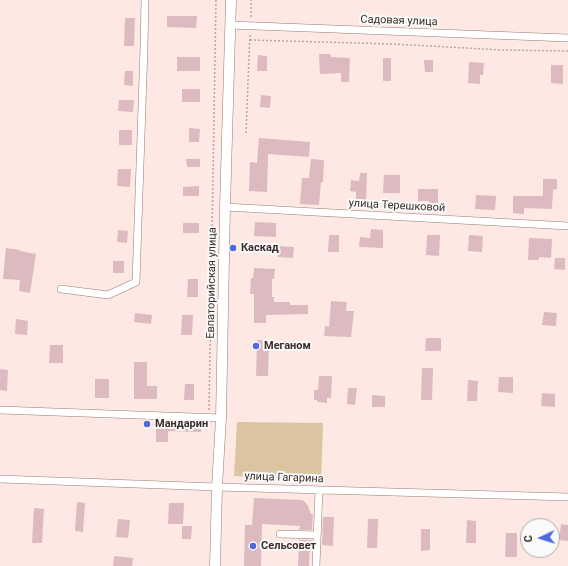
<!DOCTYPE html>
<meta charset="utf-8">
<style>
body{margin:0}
#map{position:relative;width:568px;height:566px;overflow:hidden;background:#fde8e3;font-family:Roboto,sans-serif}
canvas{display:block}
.north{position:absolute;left:520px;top:518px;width:40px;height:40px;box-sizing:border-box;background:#fafafa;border:1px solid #ada8a7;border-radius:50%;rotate:266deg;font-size:11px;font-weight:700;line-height:16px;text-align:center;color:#3a2d2a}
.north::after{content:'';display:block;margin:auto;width:14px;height:18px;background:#4e6ade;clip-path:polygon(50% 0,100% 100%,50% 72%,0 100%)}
</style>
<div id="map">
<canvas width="568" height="566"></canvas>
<div class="north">С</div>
</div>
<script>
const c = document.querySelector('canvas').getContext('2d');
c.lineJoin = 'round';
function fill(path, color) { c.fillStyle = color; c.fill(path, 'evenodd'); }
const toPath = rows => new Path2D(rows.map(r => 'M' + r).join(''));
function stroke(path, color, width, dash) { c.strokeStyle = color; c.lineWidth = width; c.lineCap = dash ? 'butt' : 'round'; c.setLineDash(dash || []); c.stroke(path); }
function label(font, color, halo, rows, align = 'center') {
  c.font = font + ' Roboto,sans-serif'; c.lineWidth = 4; c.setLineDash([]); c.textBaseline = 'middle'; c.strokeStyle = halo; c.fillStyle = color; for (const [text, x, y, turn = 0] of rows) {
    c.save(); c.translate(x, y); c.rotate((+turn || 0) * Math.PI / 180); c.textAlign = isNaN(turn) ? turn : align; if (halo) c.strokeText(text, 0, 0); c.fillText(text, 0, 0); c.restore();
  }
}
const green = toPath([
 [237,422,323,423,321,481,234,476]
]);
const building = toPath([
 [167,16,197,16,196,28,167,27],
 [125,18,135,18,134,46,124,46],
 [319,54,330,54,331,57,350,58,349,82,341,82,341,73,320,74],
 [258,55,267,56,267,71,257,71],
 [177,57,200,57,200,71,177,71],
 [383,58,391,58,391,81,383,81],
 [424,60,433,60,433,72,425,72],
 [469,62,484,63,483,75,480,75,480,84,468,83],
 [551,65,563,65,563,84,551,83],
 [125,71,133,71,133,86,124,85],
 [182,89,200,89,200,102,182,102],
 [261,95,271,96,270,108,260,107],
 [119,100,134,100,133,112,118,111],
 [189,128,200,129,199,142,189,142],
 [119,130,132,130,132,145,119,145],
 [259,138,310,142,309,157,268,154,267,192,249,191,250,162,257,163],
 [186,159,200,159,200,167,187,167],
 [311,159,324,160,323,182,321,182,319,205,300,204,302,178,309,178],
 [118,169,131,169,130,187,117,186],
 [360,173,367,173,366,201,356,200,356,192,350,191,351,180,359,181],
 [384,175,400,175,400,193,383,193],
 [543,179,557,179,557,189,553,190,552,209,524,208,524,214,513,213,513,196,543,196],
 [199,186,199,196,183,196,183,187],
 [418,189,438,189,438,203,429,203,429,201,418,201],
 [476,195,496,196,495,210,475,209],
 [255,222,276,223,276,237,254,236],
 [183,223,199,223,199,233,183,233],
 [371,229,383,230,383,248,359,247,360,237,370,238],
 [118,230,128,231,127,243,117,242],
 [329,235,339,235,339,252,328,252],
 [427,235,440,235,439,256,426,255],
 [469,235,483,236,482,252,468,251],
 [529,238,552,239,551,258,539,257,539,260,528,260],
 [278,246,294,247,293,258,278,257],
 [6,248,20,250,20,251,36,254,30,293,19,291,20,280,3,279],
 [555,258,565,258,565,270,554,269],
 [113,261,124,261,124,273,113,273],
 [254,268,275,269,274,279,272,279,272,297,274,297,274,302,290,302,290,305,308,305,308,314,266,315,266,323,254,323,254,294,250,294,251,278,253,278],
 [188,279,198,279,198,297,187,297],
 [331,301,347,302,346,311,354,311,351,337,324,336,325,326,329,327],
 [544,312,557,313,556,326,542,325],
 [135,313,152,315,151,324,134,322],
 [182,315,193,315,192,335,181,335],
 [16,319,28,321,27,335,15,334],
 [426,338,441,338,441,351,425,351],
 [257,340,269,341,268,376,256,376],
 [50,345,63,345,63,363,49,363],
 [134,362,147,362,147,386,157,386,157,399,134,399],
 [422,368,433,368,432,400,421,400],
 [0,369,8,370,7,391,0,390],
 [319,376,332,376,331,398,327,398,327,403,317,402,317,400,314,400,314,390,318,390],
 [499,377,513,377,513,393,498,392],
 [95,379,109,379,109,398,95,398],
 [468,380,478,381,477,401,467,401],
 [185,384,194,384,194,400,184,400],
 [348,388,357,388,355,405,347,404],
 [542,393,555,394,555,407,541,406],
 [372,395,385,396,385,407,372,407],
 [156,421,201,422,201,432,168,431,168,442,156,442],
 [254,498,301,500,304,501,308,506,311,514,313,514,312,530,299,530,300,526,262,524,261,566,244,566,245,525,252,525],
 [77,502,85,503,83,532,75,531],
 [169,503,184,503,183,524,168,524],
 [34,508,44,509,42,543,32,543],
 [323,517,334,517,333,546,322,545],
 [118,519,130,520,128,538,116,537],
 [368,519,378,519,377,548,367,548],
 [467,520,476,521,476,543,466,543],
 [561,524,568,525,568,541,559,540],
 [182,526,192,526,191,539,182,539],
 [421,529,430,529,430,550,421,551],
 [506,533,517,533,517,557,505,557],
 [299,540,312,540,312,545,310,545,309,566,298,566],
 [114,556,133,558,132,566,113,566]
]);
const path = toPath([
 [251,17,251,0],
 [250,40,393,44,502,50,568,51],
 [246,133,250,33],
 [209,410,216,0]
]);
const minor = toPath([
 [230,25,568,38],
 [225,207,568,226],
 [61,289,108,295,136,282,144,47,145,0],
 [0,410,221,418],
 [0,479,217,487,568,497],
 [280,534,317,535],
 [316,566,319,490]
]);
const secondary = toPath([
 [215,566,217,487,221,418,225,207,231,0]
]);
const markers = [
 [233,248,4,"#4e6ade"],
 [256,346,4,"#4e6ade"],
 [147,424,4,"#4e6ade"],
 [253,546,4,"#4e6ade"]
];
const streetNames = [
 ["Садовая улица",399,21,2],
 ["улица Терешковой",397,206,3],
 ["Евпаторийская улица",212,283,-89],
 ["улица Гагарина",284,478,2]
];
const poiNames = [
 ["Каскад",241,248],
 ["Меганом",264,346],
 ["Мандарин",155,424],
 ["Сельсовет",261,546]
];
fill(green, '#dbc5a0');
fill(building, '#ddbac0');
stroke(minor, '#987a73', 8);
stroke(secondary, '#987a73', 11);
stroke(path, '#b8a6a1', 1.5, [2, 2]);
stroke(minor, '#fff', 7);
stroke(secondary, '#fff', 10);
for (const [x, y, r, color] of markers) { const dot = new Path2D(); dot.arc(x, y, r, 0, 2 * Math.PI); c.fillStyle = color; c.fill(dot); stroke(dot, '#fafafa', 1.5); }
label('11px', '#3a2d2a', '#fafafa', streetNames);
label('bold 11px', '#3a2d2a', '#fafafa', poiNames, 'left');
</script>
